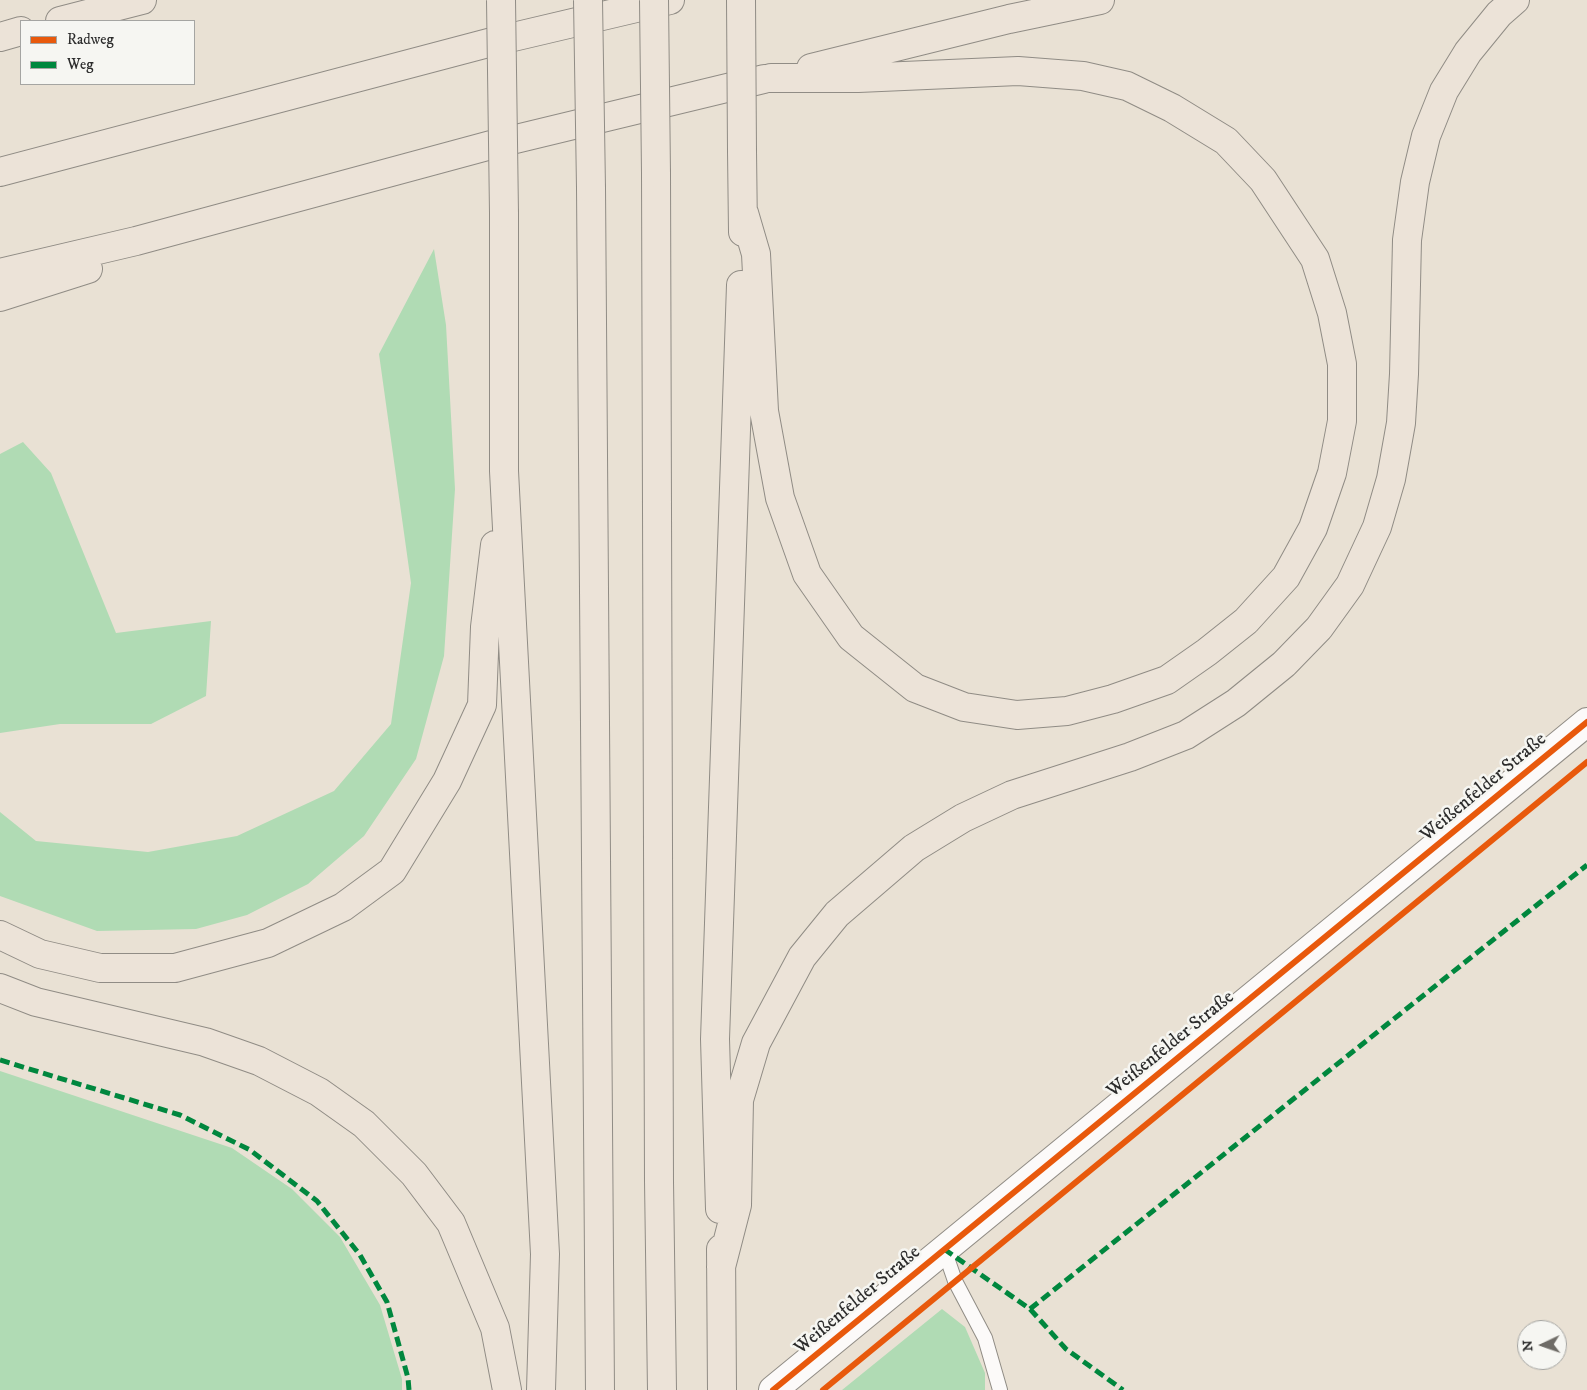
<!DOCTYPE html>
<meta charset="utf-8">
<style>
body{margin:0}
#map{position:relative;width:1587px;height:1390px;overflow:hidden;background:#e9e1d4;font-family:"IM FELL DW Pica",serif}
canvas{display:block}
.legend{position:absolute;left:20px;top:20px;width:175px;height:65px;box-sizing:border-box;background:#f6f6f2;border:1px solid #a5a5a2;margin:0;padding:6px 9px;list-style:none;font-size:15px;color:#2b2b2b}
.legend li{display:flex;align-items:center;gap:10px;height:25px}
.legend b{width:25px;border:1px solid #a5a5a2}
.north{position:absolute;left:1517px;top:1320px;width:50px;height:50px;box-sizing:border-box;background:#f6f6f2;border:1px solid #a5a5a2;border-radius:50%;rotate:267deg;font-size:14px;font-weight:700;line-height:20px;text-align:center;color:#2b2b2b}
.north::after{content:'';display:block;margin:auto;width:18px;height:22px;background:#6e6b66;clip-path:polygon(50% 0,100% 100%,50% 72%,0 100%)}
</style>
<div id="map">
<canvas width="1587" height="1390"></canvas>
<ul class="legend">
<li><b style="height:6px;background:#e8590c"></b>Radweg</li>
<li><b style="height:6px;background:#00873e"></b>Weg</li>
</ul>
<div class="north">N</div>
</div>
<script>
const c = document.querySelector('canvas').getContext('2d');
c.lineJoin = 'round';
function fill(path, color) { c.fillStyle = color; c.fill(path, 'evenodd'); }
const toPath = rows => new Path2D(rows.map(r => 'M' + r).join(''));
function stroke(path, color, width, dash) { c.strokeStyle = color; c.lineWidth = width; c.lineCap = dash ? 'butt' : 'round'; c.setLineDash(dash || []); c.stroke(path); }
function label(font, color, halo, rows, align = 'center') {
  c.font = font + ' "IM FELL DW Pica",serif'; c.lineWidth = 5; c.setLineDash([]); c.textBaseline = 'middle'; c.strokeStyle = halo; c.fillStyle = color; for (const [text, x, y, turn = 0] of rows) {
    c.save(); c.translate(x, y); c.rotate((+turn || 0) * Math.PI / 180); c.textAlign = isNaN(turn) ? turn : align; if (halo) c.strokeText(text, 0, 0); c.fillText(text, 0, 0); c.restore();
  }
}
const green = toPath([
 [434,249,446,325,455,489,444,656,416,759,364,836,308,884,247,915,196,929,97,931,0,896,0,812,36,841,148,852,237,836,334,791,391,724,411,583,379,354],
 [23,442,51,473,116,633,211,621,206,696,151,724,60,724,0,733,0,454],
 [0,1071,232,1148,292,1189,340,1237,380,1305,402,1379,402,1390,0,1390],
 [942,1309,965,1327,985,1373,985,1390,842,1390]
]);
const service = toPath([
 [944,1249,955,1281,985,1338,1000,1390]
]);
const tertiary = toPath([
 [773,1390,1587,722]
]);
const motorway = toPath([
 [60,21,142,0],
 [0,37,21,31],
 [811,68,1009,19,1100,0],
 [742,151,743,232],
 [0,172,492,42,670,0],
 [656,173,659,1181,662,1390],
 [591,188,600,1390],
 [504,213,504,471,545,1254,541,1390],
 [744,213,756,254,764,411,780,498,807,574,851,637,915,688,964,707,1017,715,1067,711,1113,699,1167,680,1207,652,1246,621,1286,577,1313,528,1332,473,1342,421,1342,364,1332,313,1315,259,1263,180,1226,141,1172,108,1127,86,1083,76,1018,71,858,78,771,78],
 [0,273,136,241,491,145,764,79],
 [0,297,88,269],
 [0,935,40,954,100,968,175,968,268,943,343,907,392,871,447,781,482,705,485,627,495,545],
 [0,988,36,1002,205,1042,259,1061,319,1092,364,1124,414,1174,451,1223,495,1328,507,1390],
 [720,1209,715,1039,741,285],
 [721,1249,722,1390],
 [721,1267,737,1205,739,1100,756,1043,802,957,837,914,914,848,963,818,1012,795,1130,757,1186,735,1236,703,1284,664,1319,628,1350,585,1377,527,1391,479,1401,423,1404,374,1407,240,1415,182,1426,136,1444,91,1468,52,1499,14,1515,0]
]);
const motorwayBridge = toPath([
 [501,0,504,213],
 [588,0,591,188],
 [654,0,656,173],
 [741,0,742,151]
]);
const quiet = toPath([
 [0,1060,180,1115,250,1150,317,1201,360,1255,387,1302,408,1378,409,1390],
 [944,1249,1030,1309,1066,1349,1123,1390],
 [1030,1309,1587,865]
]);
const cycleway = toPath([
 [773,1390,1587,722],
 [823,1390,1587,762]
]);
const streetNames = [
 ["Weißenfelder Straße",1484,788,-40],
 ["Weißenfelder Straße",1171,1045,-39],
 ["Weißenfelder Straße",858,1301,-40]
];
fill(green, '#b0dbb4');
stroke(service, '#908c85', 16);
stroke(tertiary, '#908c85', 30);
stroke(motorway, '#908c85', 30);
stroke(service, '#fcfaf9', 14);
stroke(tertiary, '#fcfaf9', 28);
stroke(motorway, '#ece3d8', 28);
stroke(motorwayBridge, '#908c85', 30, []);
stroke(motorwayBridge, '#ece3d8', 28);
stroke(quiet, '#00873e', 5, [10, 5]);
stroke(cycleway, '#e8590c', 6);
label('19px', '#2b2b2b', '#f6f6f2', streetNames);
</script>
